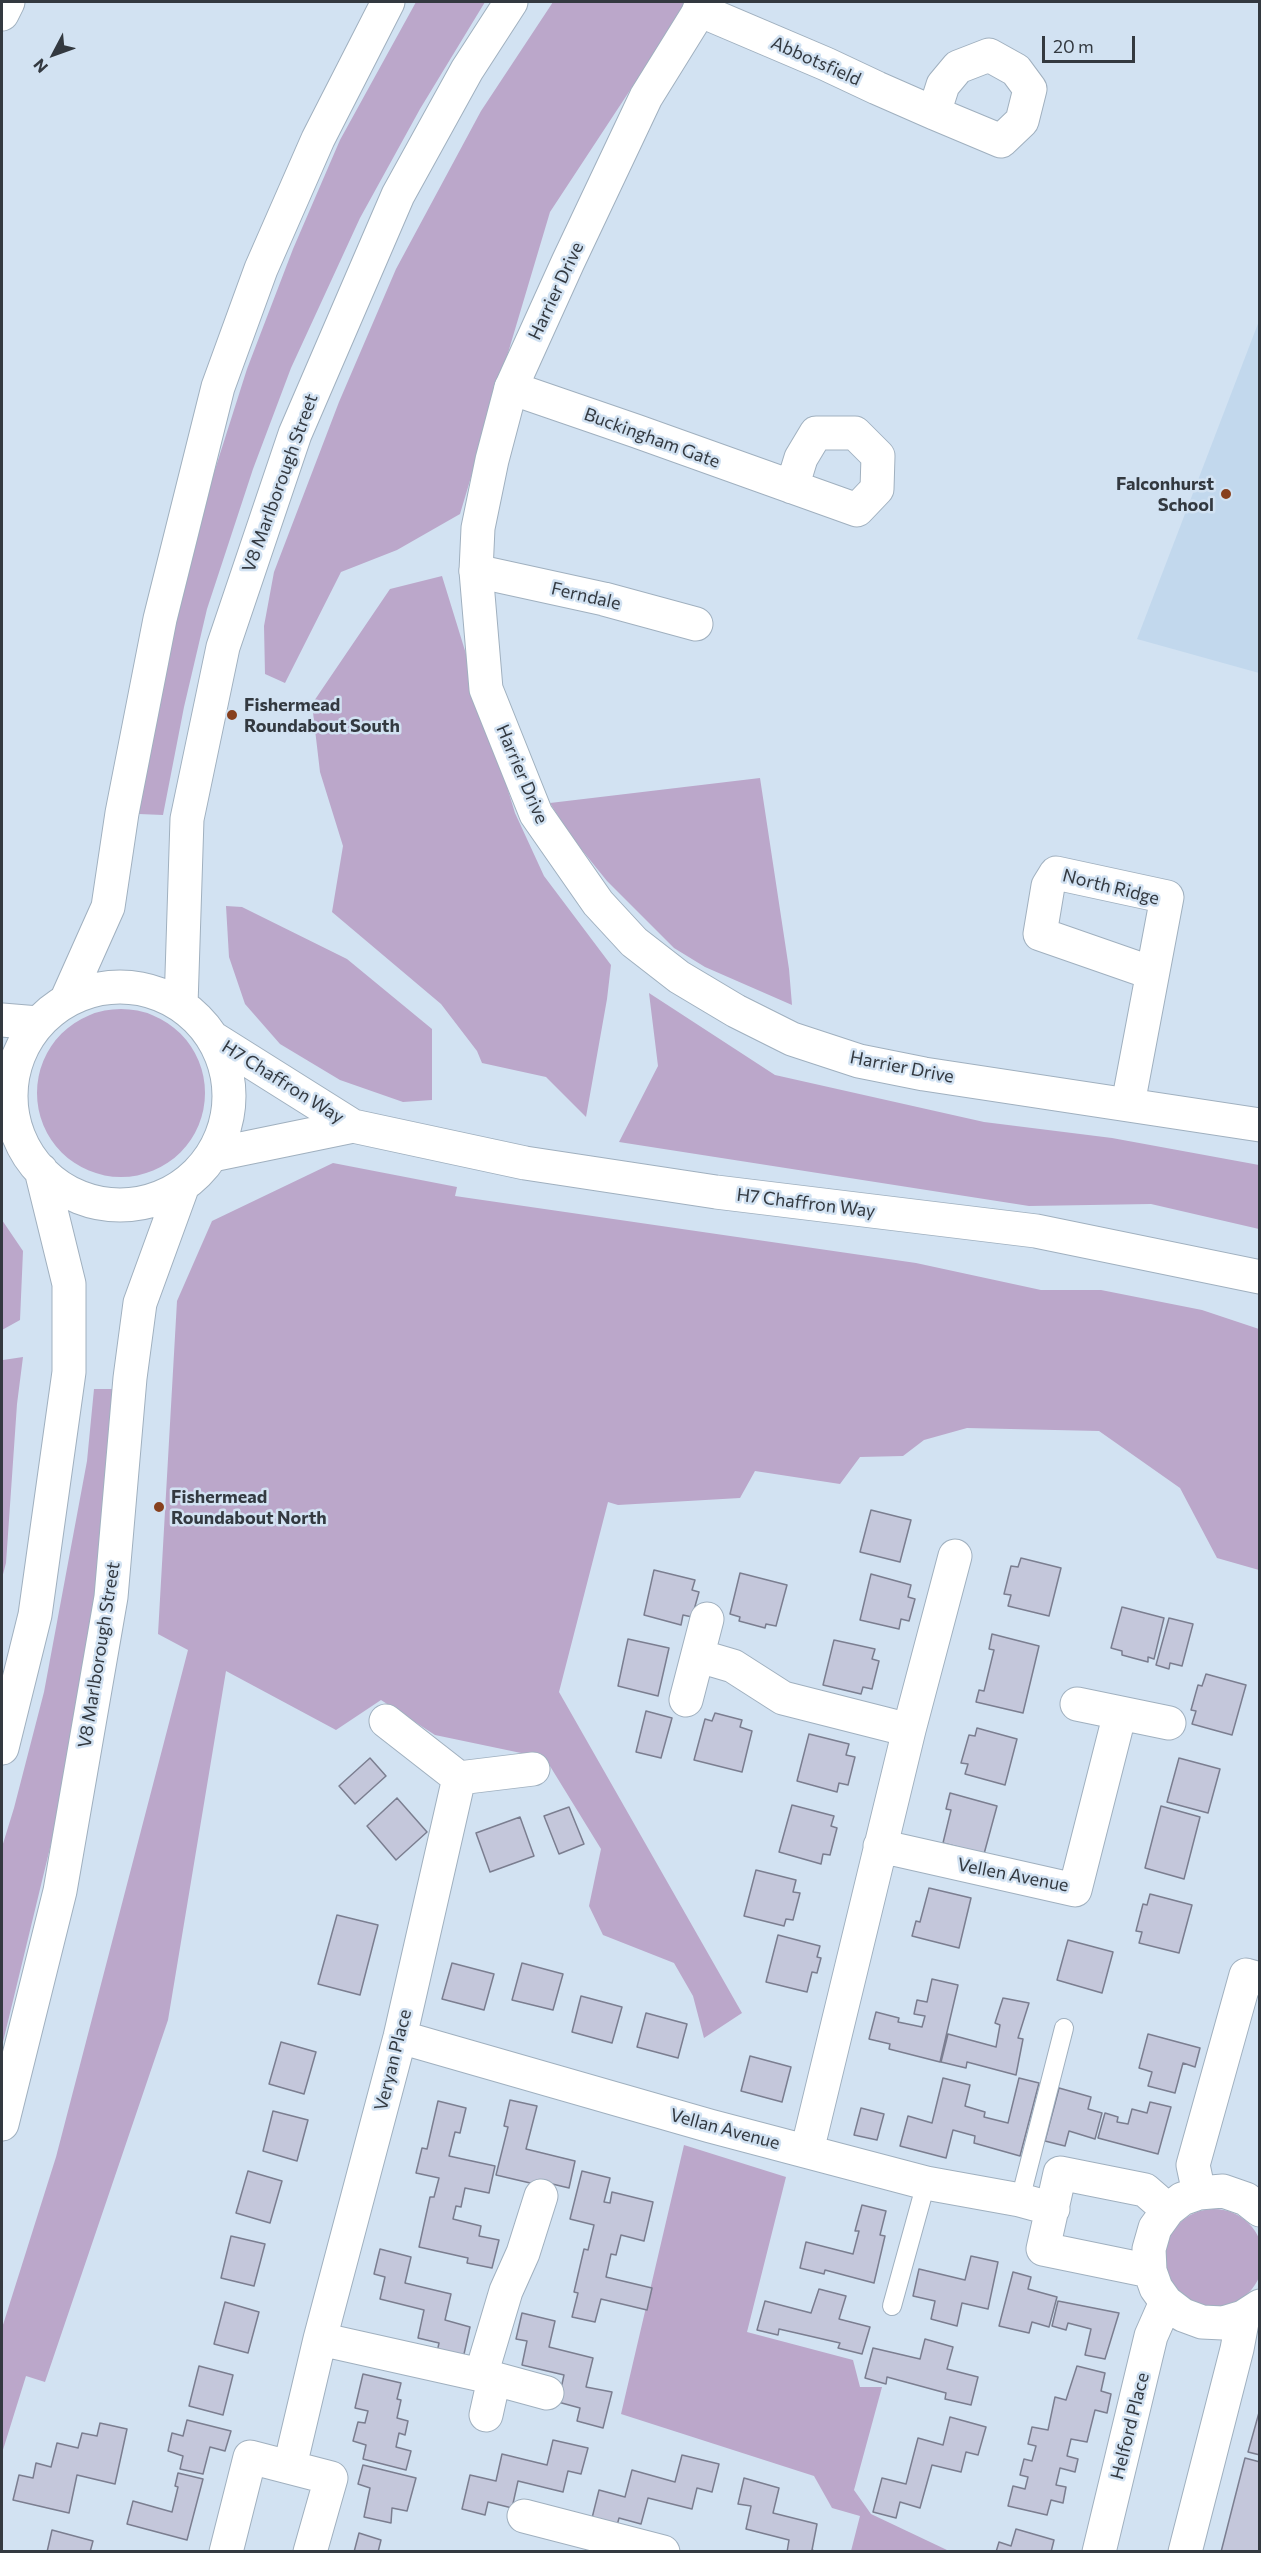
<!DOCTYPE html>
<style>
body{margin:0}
#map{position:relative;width:1261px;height:2553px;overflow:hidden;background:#d2e2f2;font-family:Commissioner,sans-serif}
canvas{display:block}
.frame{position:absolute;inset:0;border:3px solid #333940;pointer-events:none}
.north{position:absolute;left:24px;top:24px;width:60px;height:60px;-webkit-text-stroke:4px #d2e2f2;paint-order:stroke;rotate:229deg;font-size:16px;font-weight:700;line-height:24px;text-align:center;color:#333940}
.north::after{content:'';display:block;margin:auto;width:21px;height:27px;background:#333940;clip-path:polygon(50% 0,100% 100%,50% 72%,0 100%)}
.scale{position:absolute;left:1042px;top:36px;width:93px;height:27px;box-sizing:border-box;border:3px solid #333940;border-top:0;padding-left:8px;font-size:18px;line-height:21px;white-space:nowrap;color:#333940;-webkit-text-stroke:4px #d2e2f2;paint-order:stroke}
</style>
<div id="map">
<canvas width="1261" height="2553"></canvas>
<div class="frame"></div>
<div class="north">N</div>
<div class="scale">20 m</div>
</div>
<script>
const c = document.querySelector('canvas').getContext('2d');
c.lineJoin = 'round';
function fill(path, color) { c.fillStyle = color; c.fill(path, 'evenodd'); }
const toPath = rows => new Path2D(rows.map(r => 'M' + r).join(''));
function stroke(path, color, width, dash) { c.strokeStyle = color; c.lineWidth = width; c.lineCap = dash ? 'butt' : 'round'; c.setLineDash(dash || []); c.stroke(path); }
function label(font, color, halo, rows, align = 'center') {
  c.font = font + ' Commissioner,sans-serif'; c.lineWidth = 5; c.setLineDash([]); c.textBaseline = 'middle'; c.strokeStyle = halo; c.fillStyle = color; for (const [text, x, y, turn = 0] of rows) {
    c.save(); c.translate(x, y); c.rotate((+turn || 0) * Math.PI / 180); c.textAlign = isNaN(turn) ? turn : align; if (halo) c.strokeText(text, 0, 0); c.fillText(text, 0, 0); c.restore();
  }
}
const built = toPath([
 [1259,321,1259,673,1137,639]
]);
const green = toPath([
 [416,2,485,2,420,109,360,218,291,368,253,469,207,609,184,707,163,815,139,814,151,721,178,603,212,479,247,369,293,249,340,140],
 [553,2,688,2,550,212,460,514,397,550,341,572,285,683,265,674,264,626,274,572,339,402,396,269,481,111],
 [442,576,515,813,544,876,611,965,607,999,586,1117,546,1077,482,1063,477,1051,441,1004,332,912,343,846,320,772,312,704,390,589],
 [760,778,789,969,792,1005,705,967,674,948,607,881,569,834,550,803],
 [226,906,242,907,347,959,432,1029,432,1100,403,1102,340,1080,280,1044,245,1004,229,957],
 [649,993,775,1075,984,1122,1112,1138,1259,1165,1259,1229,1151,1204,1029,1206,619,1142,658,1066],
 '37 1093a84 84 0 1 1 168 0a84 84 0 1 1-168 0Z',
 [333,1163,457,1187,455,1196,916,1263,1041,1290,1101,1290,1202,1310,1259,1329,1259,1570,1217,1558,1180,1488,1099,1431,967,1428,924,1440,903,1456,860,1457,840,1484,755,1471,740,1498,618,1505,608,1502,559,1692,742,2013,704,2038,693,1996,674,1963,603,1935,589,1906,601,1849,545,1758,435,1735,381,1700,336,1730,226,1671,168,2020,45,2382,26,2376,2,2453,2,2328,56,2157,188,1650,158,1634,177,1301,212,1221],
 [2,1220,23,1251,20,1320,2,1330],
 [23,1357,17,1404,6,1563,2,1578,2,1364,3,1360],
 [94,1389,118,1389,97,1584,57,1819,2,2046,2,1847,14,1808,44,1692,87,1461],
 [684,2145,786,2177,747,2332,853,2360,860,2387,882,2387,854,2490,871,2514,947,2550,947,2551,851,2551,860,2516,832,2508,814,2476,621,2414],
 '1165 2258a49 49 0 1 1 98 0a49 49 0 1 1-98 0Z'
]);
const building = toPath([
 [871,1510,911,1520,900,1562,860,1552,871,1510],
 [1021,1558,1061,1568,1049,1616,1008,1606,1011,1595,1004,1594,1011,1566,1018,1567,1021,1558],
 [654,1570,695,1580,692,1590,699,1592,692,1617,683,1615,681,1625,644,1615,654,1570],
 [740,1573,787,1585,776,1626,766,1624,765,1628,739,1621,740,1617,730,1614,740,1573],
 [871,1574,911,1585,908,1597,915,1599,909,1621,901,1619,899,1629,860,1620,871,1574],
 [1122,1607,1164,1618,1154,1659,1148,1657,1148,1662,1122,1655,1122,1651,1111,1648,1122,1607],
 [1169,1618,1193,1624,1182,1666,1170,1663,1169,1669,1156,1665,1169,1618],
 [992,1634,1039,1646,1023,1713,976,1702,979,1690,984,1691,994,1650,989,1649,992,1634],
 [628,1639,669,1648,658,1696,618,1686,628,1639],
 [834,1640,875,1649,872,1659,879,1661,872,1689,863,1687,861,1694,823,1685,834,1640],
 [1206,1674,1246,1685,1232,1735,1192,1724,1196,1711,1191,1710,1198,1685,1202,1686,1206,1674],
 [646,1711,672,1718,661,1758,636,1752,646,1711],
 [715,1713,742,1720,740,1727,752,1731,742,1772,694,1760,705,1719,712,1721,715,1713],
 [977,1728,1017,1739,1005,1785,965,1774,968,1764,961,1763,969,1735,975,1736,977,1728],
 [809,1734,849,1744,846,1755,855,1757,848,1785,839,1783,837,1792,797,1781,809,1734],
 [370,1758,386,1776,355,1804,339,1786,370,1758],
 [1179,1758,1220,1769,1208,1813,1167,1802,1179,1758],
 [950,1793,997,1806,984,1854,943,1843,951,1810,946,1809,950,1793],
 [397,1798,427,1832,396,1860,367,1826,397,1798],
 [792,1805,834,1816,831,1826,837,1828,830,1855,823,1854,821,1864,779,1852,792,1805],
 [1161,1806,1200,1817,1184,1879,1145,1868,1161,1806],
 [569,1807,584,1844,559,1854,544,1816,569,1807],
 [520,1817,534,1856,490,1872,476,1833,520,1817],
 [756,1870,796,1880,793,1892,800,1893,793,1920,786,1919,784,1926,744,1916,756,1870],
 [929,1888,971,1898,959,1948,912,1936,916,1921,920,1922,929,1888],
 [1150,1894,1192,1905,1179,1953,1139,1943,1142,1932,1136,1931,1143,1904,1147,1905,1150,1894],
 [337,1915,378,1925,360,1995,318,1984,337,1915],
 [778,1935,820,1946,817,1957,821,1958,817,1973,812,1972,807,1992,766,1982,778,1935],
 [1068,1940,1113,1952,1102,1993,1057,1980,1068,1940],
 [452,1963,494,1974,484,2010,442,1999,452,1963],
 [522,1963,563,1974,553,2010,512,2000,522,1963],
 [932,1979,958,1985,940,2062,889,2049,890,2044,869,2039,876,2012,899,2018,898,2022,922,2027,925,2016,914,2014,917,2000,927,2002,932,1979],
 [581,1996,622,2007,612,2043,572,2032,581,1996],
 [1003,1998,1029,2003,1018,2038,1023,2039,1016,2075,967,2062,966,2068,941,2062,948,2034,996,2047,1000,2025,995,2023,1003,1998],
 [646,2013,687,2024,678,2058,637,2047,646,2013],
 [1148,2034,1200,2048,1195,2067,1183,2063,1175,2093,1148,2086,1152,2072,1139,2068,1148,2034],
 [281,2042,316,2052,304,2094,269,2084,281,2042],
 [750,2056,791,2067,782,2102,741,2091,750,2056],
 [943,2078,970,2085,965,2106,985,2112,984,2117,1008,2123,1019,2078,1039,2083,1020,2156,974,2143,975,2136,953,2130,946,2158,900,2146,908,2116,932,2123,943,2078],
 [1059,2088,1091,2097,1088,2109,1102,2113,1095,2139,1069,2131,1065,2146,1045,2141,1059,2088],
 [510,2100,537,2106,526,2149,575,2161,569,2188,544,2182,543,2186,496,2175,508,2127,504,2126,510,2100],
 [438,2101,466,2108,460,2133,455,2132,449,2156,495,2166,489,2193,465,2188,461,2207,456,2206,453,2219,481,2226,479,2236,499,2240,492,2268,467,2263,468,2258,419,2247,430,2197,434,2197,439,2178,416,2173,422,2148,427,2149,438,2101],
 [1150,2102,1171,2107,1158,2154,1098,2138,1105,2113,1118,2117,1117,2122,1128,2124,1132,2109,1147,2113,1150,2102],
 [861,2108,884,2114,877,2140,854,2135,861,2108],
 [273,2111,308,2120,297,2161,263,2151,273,2111],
 [248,2171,282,2181,270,2223,236,2213,248,2171],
 [582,2171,610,2178,604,2202,610,2203,612,2192,653,2202,644,2241,621,2235,616,2255,611,2254,606,2277,652,2288,647,2310,601,2299,595,2322,572,2317,578,2293,574,2292,584,2249,588,2250,594,2225,570,2219,582,2171],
 [862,2205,886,2211,880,2235,885,2236,874,2283,825,2270,824,2274,800,2268,806,2242,853,2254,859,2231,855,2231,862,2205],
 [231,2236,265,2244,254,2286,221,2278,231,2236],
 [380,2249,411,2257,405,2283,451,2294,445,2320,470,2327,462,2363,436,2357,439,2343,418,2338,424,2310,380,2299,385,2277,374,2274,380,2249],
 [971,2256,998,2262,988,2309,962,2303,957,2326,931,2319,935,2301,913,2296,919,2269,965,2280,971,2256],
 [1013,2272,1031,2277,1028,2289,1057,2297,1049,2327,1032,2322,1029,2333,999,2326,1013,2272],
 [819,2289,846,2296,839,2319,870,2327,862,2354,838,2348,840,2343,779,2329,778,2335,757,2330,765,2301,811,2313,819,2289],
 [1058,2301,1119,2313,1105,2359,1085,2355,1091,2329,1068,2323,1066,2330,1052,2326,1058,2301],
 [225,2302,259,2312,248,2353,214,2344,225,2302],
 [522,2313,555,2321,549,2347,593,2358,586,2387,612,2392,603,2428,577,2421,580,2408,558,2402,564,2375,522,2365,527,2341,516,2339,522,2313],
 [925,2339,953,2347,947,2369,978,2377,971,2405,945,2399,946,2393,887,2377,886,2384,865,2378,873,2348,920,2359,925,2339],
 [199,2366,233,2375,223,2415,189,2406,199,2366],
 [1077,2366,1105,2373,1101,2391,1111,2394,1107,2413,1095,2410,1087,2442,1071,2439,1067,2456,1078,2459,1075,2472,1060,2468,1056,2485,1066,2487,1063,2503,1051,2500,1047,2515,1008,2506,1013,2486,1025,2489,1028,2477,1020,2475,1024,2459,1032,2461,1036,2446,1028,2444,1032,2427,1048,2430,1055,2397,1066,2400,1077,2366],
 [363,2374,401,2383,397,2399,401,2400,397,2418,408,2421,405,2435,399,2433,396,2447,411,2451,406,2470,363,2459,366,2445,353,2441,358,2422,365,2423,368,2411,355,2408,363,2374],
 [1260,2409,1260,2455,1248,2452,1260,2409],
 [950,2417,986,2427,978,2455,966,2452,961,2472,932,2465,920,2508,900,2502,896,2518,873,2512,882,2478,906,2484,918,2438,943,2445,950,2417],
 [187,2420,231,2431,225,2451,210,2447,203,2474,180,2469,183,2456,168,2451,172,2433,183,2436,187,2420],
 [100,2423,127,2429,115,2484,77,2475,69,2513,13,2500,19,2475,33,2478,36,2463,51,2467,57,2443,78,2448,82,2433,97,2436,100,2423],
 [553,2440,588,2448,581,2474,568,2471,563,2492,518,2481,512,2508,488,2502,485,2515,462,2509,470,2475,496,2481,502,2454,547,2465,553,2440],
 [682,2455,719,2464,712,2492,697,2488,692,2509,648,2498,641,2524,619,2518,615,2533,590,2526,599,2490,625,2497,632,2470,675,2482,682,2455],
 [1245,2458,1260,2462,1260,2552,1221,2552,1245,2458],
 [363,2465,416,2478,407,2511,392,2508,391,2523,364,2517,370,2488,358,2484,363,2465],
 [178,2473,203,2479,187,2540,127,2524,133,2501,172,2512,178,2487,175,2486,178,2473],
 [744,2478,779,2488,773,2513,817,2524,812,2550,817,2552,787,2552,789,2540,746,2529,751,2506,738,2504,744,2478],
 [1016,2529,1054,2540,1051,2552,996,2552,999,2542,1011,2546,1016,2529],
 [52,2530,93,2541,90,2552,47,2552,52,2530],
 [359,2533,381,2540,378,2552,354,2552,359,2533]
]);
const lane = toPath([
 [1020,2200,1064,2028],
 [892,2306,926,2183]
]);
const street = toPath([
 [699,10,826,64,877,88,934,113,1001,141,1022,121,1030,89,1016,70,989,55,958,67,943,85,934,113],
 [2,14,8,2],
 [511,388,636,431,857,510,877,489,878,456,855,433,816,433,801,458,792,487],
 [476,571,604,599,696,624],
 [1128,1104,1167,897,1056,873,1048,886,1040,934,1152,973],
 [699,1656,733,1666,783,1698,909,1730],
 [686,1700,707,1619],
 [1077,1704,1169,1723],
 [386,1721,459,1778,533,1769],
 [880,1846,1075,1890,1120,1713],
 [400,2037,710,2126,926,2183,1020,2200,1053,2209],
 [807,2151,909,1730,955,1556],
 [1199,2193,1193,2165,1246,1975,1260,1979],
 [1260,2210,1246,2199,1223,2191,1199,2193,1182,2199,1168,2210,1155,2228,1149,2249,1150,2271,1156,2288,1166,2302,1183,2315,1202,2322,1223,2323,1243,2317,1260,2306],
 [1150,2271,1043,2249,1060,2173,1145,2190,1168,2210],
 [320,2339,481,2375,547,2393],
 [481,2375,506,2291,523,2253,541,2196],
 [486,2415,494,2379],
 [290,2466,320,2339,400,2037,459,1778],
 [524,2516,663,2552],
 [226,2552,250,2457,331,2478,310,2552],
 [1099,2552,1151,2336,1166,2302],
 [1185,2552,1237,2349,1243,2317]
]);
const secondary = toPath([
 [705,2,646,97,568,262,511,388,492,460,478,528,476,571,486,689,536,814,598,903,634,942,679,977,736,1011,792,1039,859,1061,924,1074,1260,1125],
 '11 1096a109 109 0 1 1 218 0a109 109 0 1 1-218 0Z',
 [66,1001,108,907,122,813,160,619,218,387,261,269,318,139,388,2],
 [181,1005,187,819,223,647,295,434,398,195,467,70,511,2],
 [2,1020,38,1023],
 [213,1038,353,1126,525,1163,716,1192,1036,1231,1260,1277],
 [212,1155,353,1126],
 [2,1748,35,1615,69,1372,69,1284,41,1170],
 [2,2124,60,1891,111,1597,130,1378,140,1303,183,1185]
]);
const markers = [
 [1226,494,6,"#87401e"],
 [232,715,6,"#87401e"],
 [159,1507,6,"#87401e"]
];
const streetNames = [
 ["Abbotsfield",816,61,24],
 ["Harrier Drive",556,291,-65],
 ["Buckingham Gate",652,438,20],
 ["V8 Marlborough Street",280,483,-70],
 ["Ferndale",586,596,13],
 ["Harrier Drive",522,774,67],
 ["North Ridge",1111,887,14],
 ["Harrier Drive",902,1067,11],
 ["H7 Chaffron Way",283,1082,32],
 ["H7 Chaffron Way",806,1203,7],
 ["V8 Marlborough Street",99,1655,-81],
 ["Vellen Avenue",1013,1875,11],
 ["Veryan Place",393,2060,-76],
 ["Vellan Avenue",725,2129,15],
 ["Helford Place",1130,2426,-76]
];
const poiNames = [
 ["Falconhurst",1214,484,"right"],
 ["School",1214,505,"right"],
 ["Fishermead",244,705],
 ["Roundabout South",244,726],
 ["Fishermead",171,1497],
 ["Roundabout North",171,1518]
];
fill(built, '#c2d8ed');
fill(green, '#bba7ca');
fill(building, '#c4c7db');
stroke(building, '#7b7e90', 1.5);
stroke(lane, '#a0b0bf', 20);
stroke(street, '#a0b0bf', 35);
stroke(secondary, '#a0b0bf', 35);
stroke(lane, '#fff', 18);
stroke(street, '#fff', 33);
stroke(secondary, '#fff', 33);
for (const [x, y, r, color] of markers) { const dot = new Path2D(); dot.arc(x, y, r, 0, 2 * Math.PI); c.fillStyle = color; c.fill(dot); stroke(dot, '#d2e2f2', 2); }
label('18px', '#333940', '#d2e2f2', streetNames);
label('bold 18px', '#333940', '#d2e2f2', poiNames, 'left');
</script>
